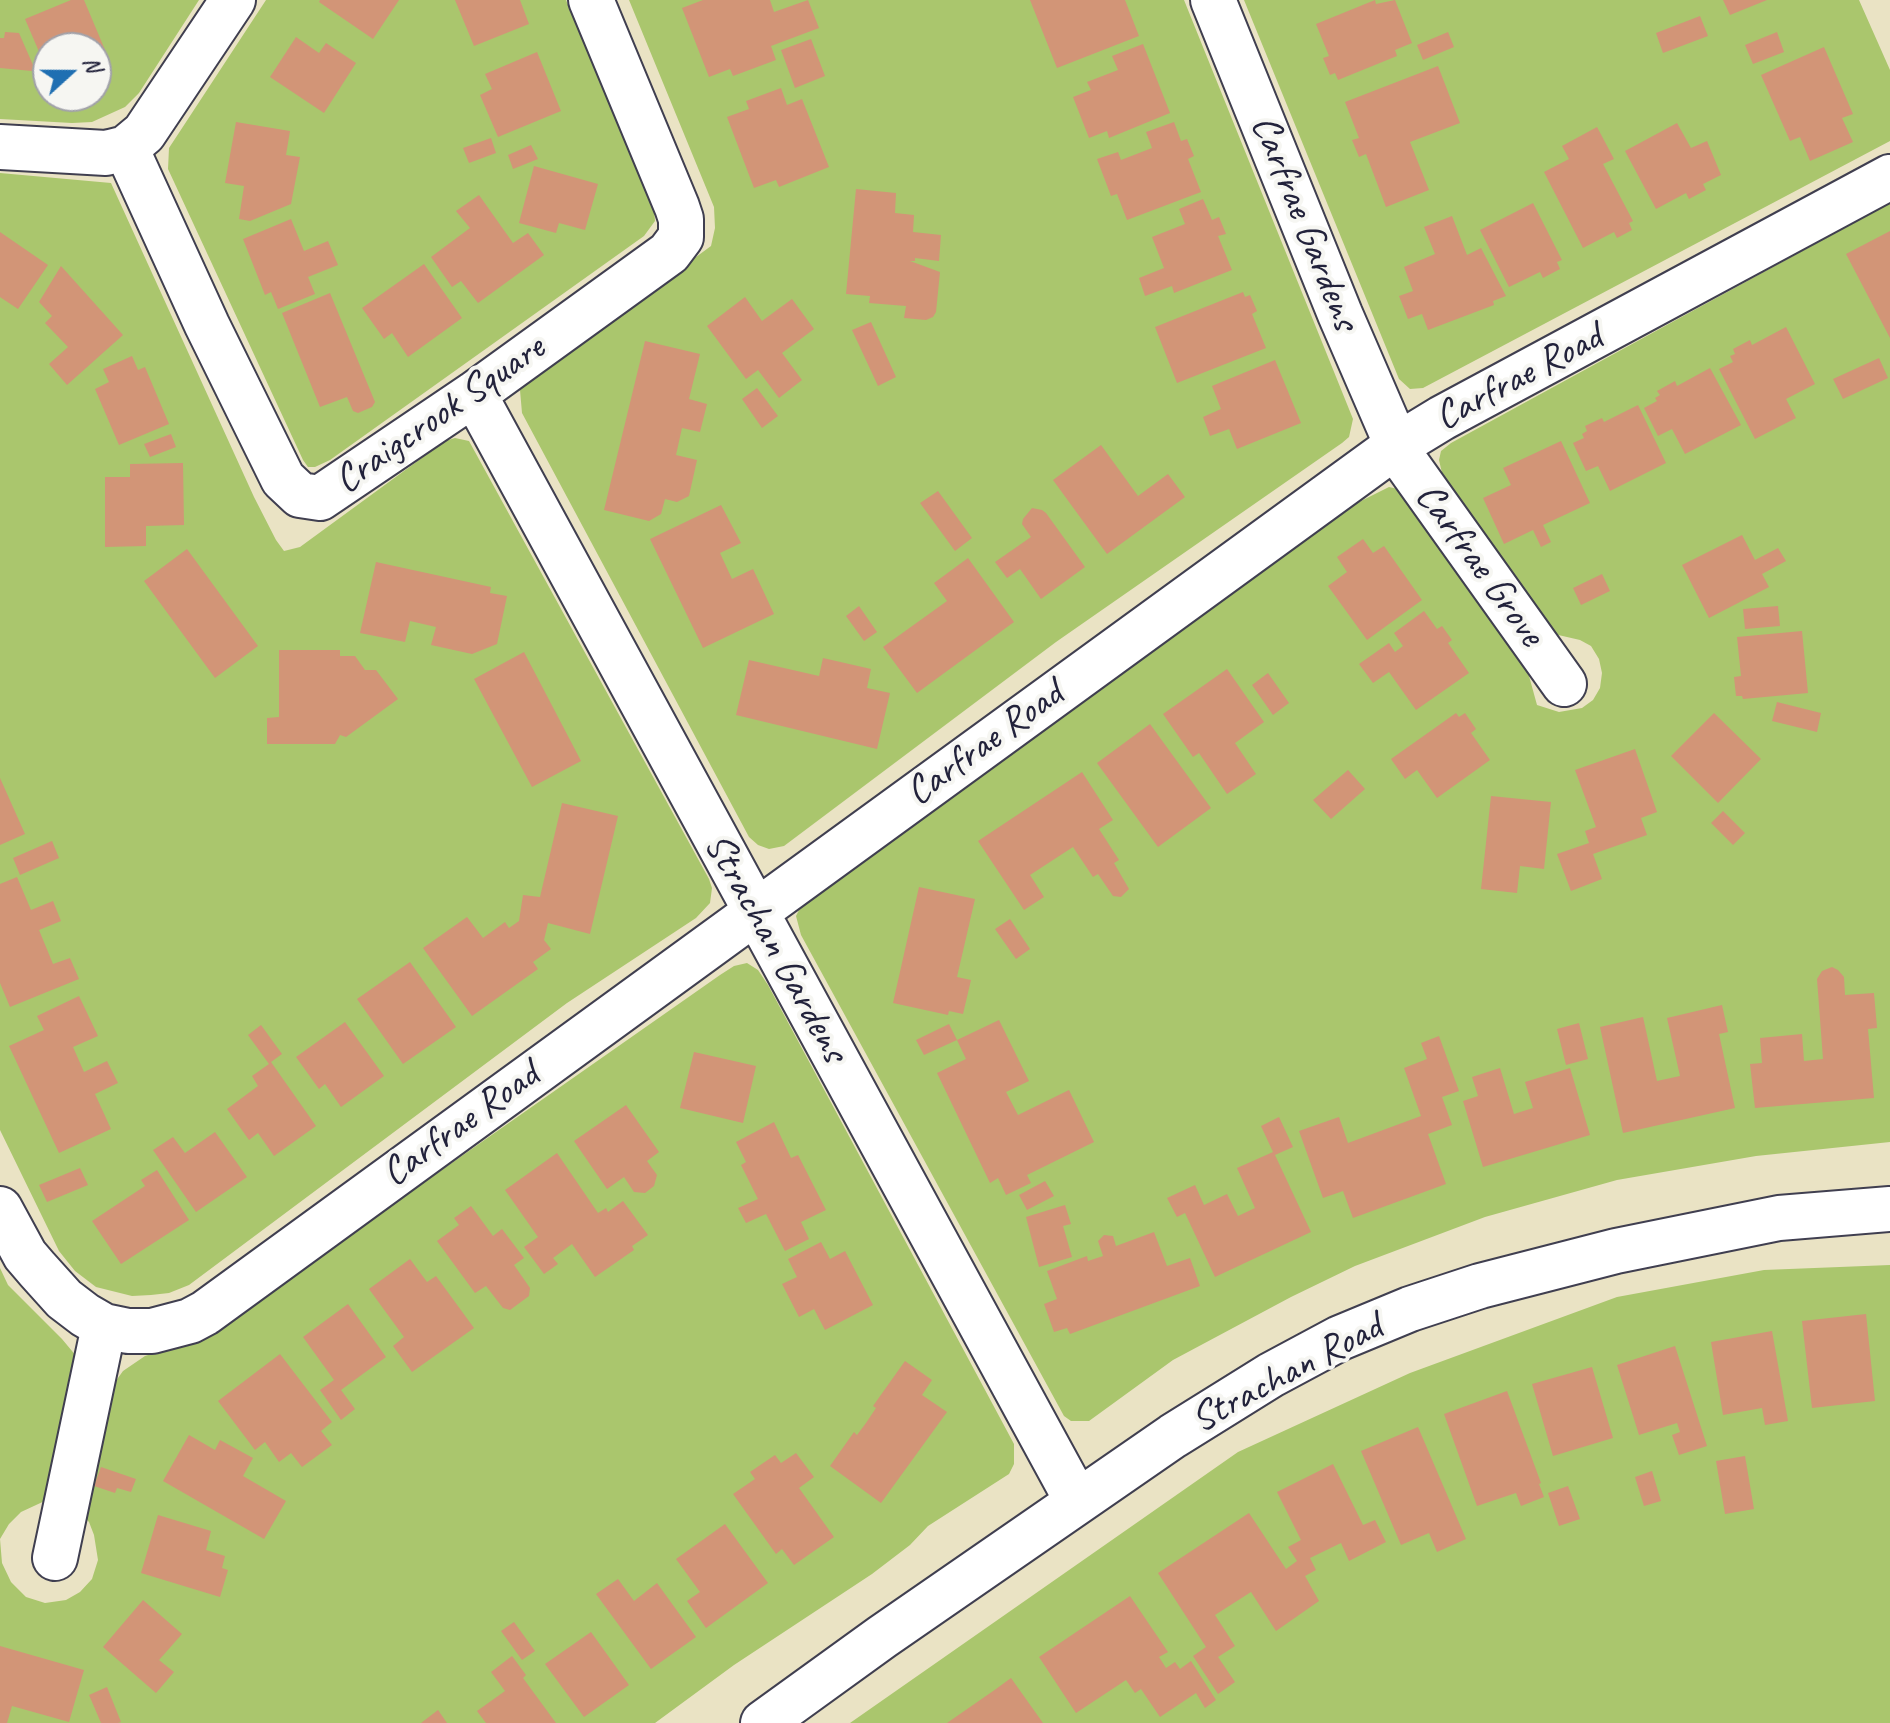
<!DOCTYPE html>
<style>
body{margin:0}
#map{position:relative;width:1890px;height:1723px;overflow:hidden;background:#eae3c4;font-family:Caveat,sans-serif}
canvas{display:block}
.north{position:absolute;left:32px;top:32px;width:80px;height:80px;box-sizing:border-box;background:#f6f6f2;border:2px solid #a1a1a9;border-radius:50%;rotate:69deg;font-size:22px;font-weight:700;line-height:32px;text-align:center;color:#22223b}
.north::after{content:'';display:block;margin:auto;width:28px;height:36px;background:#1f6fb2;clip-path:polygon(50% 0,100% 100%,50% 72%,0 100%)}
</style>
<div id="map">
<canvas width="1890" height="1723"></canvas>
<div class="north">N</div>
</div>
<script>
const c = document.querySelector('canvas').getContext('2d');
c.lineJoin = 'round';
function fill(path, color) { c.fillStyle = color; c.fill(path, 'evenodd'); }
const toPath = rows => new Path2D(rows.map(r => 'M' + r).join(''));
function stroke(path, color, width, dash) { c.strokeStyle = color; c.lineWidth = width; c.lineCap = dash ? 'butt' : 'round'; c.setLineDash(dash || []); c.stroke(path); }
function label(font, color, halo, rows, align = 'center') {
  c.font = font + ' Caveat,sans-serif'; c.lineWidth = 8; c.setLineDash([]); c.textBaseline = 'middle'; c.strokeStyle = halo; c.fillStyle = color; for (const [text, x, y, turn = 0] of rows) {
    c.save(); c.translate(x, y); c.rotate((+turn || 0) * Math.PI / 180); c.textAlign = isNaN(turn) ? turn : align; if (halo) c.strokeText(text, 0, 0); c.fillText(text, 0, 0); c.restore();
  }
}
const green = toPath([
 [0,0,199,0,139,93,125,107,92,122,72,123,0,119],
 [48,48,96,48,96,96,48,96],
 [266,0,566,0,654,210,655,221,644,236,330,460,315,467,308,467,303,460,168,169,169,148],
 [629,0,1184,0,1353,419,1349,437,1342,443,1056,642,784,846,769,849,758,845,749,837,522,413,520,390,526,382,711,246,715,228,714,207],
 [1244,0,1859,0,1890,70,1890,141,1423,388,1410,389,1399,379],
 [0,173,111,183,254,497,276,540,284,551,300,547,445,441,455,438,469,441,709,879,712,888,710,903,696,918,567,1003,189,1285,169,1293,151,1295,132,1296,96,1287,75,1271,59,1251,0,1130],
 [1890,203,1890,1142,1756,1156,1617,1180,1485,1217,1355,1266,1291,1297,1173,1360,1089,1421,1071,1421,1064,1416,801,935,796,916,800,908,1357,503,1389,487,1398,489,1523,654,1537,705,1559,712,1582,708,1593,700,1600,688,1602,673,1599,659,1591,646,1580,640,1554,634,1442,473,1439,460,1441,451,1451,443],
 [747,963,758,970,768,985,1014,1444,1014,1464,1009,1474,928,1526,910,1545,872,1574,734,1665,655,1723,0,1723,0,1268,8,1285,62,1339,77,1357,49,1499,21,1512,9,1524,0,1539,2,1563,11,1582,26,1597,45,1603,66,1600,80,1592,92,1579,98,1560,94,1535,89,1522,75,1507,108,1392,123,1371,145,1356,202,1338,720,975,734,966],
 [1890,1265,1890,1723,850,1723,1238,1452,1410,1373,1617,1297,1764,1270]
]);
const building = toPath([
 [71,0,84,0,108,57,96,63,96,48,48,48,40,54,25,19],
 [320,0,399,0,373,39,319,2],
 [455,0,520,0,529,24,474,46],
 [703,0,770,0,774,12,808,0,819,28,771,46,776,60,733,76,730,69,709,77,682,8],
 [1030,0,1125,0,1139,36,1057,68],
 [1375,0,1376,4,1395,0,1412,43,1395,50,1397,56,1338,80,1335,73,1330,75,1323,58,1329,56,1316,24],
 [1723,0,1767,0,1730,15],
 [1700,16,1708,36,1663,53,1656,33],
 [5,32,19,33,33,65,32,71,0,68,0,38,4,38],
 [1448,32,1454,47,1423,60,1417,45],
 [1777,32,1784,52,1753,64,1745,45],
 [296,37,319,53,326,43,356,63,324,113,270,77],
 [811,39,825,76,795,88,781,50],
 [1143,44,1170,113,1109,138,1107,131,1089,138,1073,97,1091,90,1087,82,1118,70,1112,56],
 [1824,47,1853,114,1842,118,1853,142,1810,161,1800,137,1790,141,1761,75],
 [537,52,561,111,498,137,480,95,492,89,485,74],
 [1438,66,1460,123,1410,142,1429,190,1386,207,1366,154,1359,157,1352,140,1359,138,1345,102],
 [781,88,787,105,802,99,829,167,779,187,776,180,754,188,727,117,749,109,746,101],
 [236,122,290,131,286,155,300,157,291,204,250,221,239,219,244,186,225,183],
 [1174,122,1181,141,1187,139,1194,156,1188,159,1201,192,1127,220,1117,194,1111,196,1097,159,1118,152,1121,160,1152,148,1146,132],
 [1677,123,1691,148,1707,141,1721,175,1703,184,1706,190,1689,199,1686,193,1656,209,1625,151],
 [1597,127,1614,159,1603,164,1633,221,1629,223,1632,230,1617,238,1614,232,1583,248,1544,172,1569,159,1562,146],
 [491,138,496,153,469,163,463,148],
 [531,145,538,159,513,169,508,155],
 [534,166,598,184,585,230,559,223,556,233,519,223],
 [856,189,896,193,895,213,914,215,913,232,941,235,939,261,915,258,915,261,910,261,940,272,936,312,933,317,926,320,904,318,906,306,869,303,870,296,846,294],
 [479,195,513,243,528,233,544,255,478,303,461,281,452,287,431,257,470,228,456,211],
 [1203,199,1212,220,1219,217,1226,234,1218,236,1232,270,1174,293,1172,286,1145,296,1139,278,1164,268,1152,237,1185,224,1179,209],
 [1533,203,1562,260,1557,262,1560,269,1543,278,1540,272,1509,287,1480,230],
 [1452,216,1467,255,1481,248,1506,296,1493,301,1494,305,1428,330,1422,314,1408,319,1399,296,1413,291,1404,267,1435,254,1424,227],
 [291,219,304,251,328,241,338,265,308,277,315,294,278,309,271,292,265,295,243,239],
 [1890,231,1890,338,1846,254],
 [0,232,48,265,18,309,0,297],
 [424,264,462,318,408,357,392,333,384,339,362,308],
 [61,266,123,335,67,385,49,364,68,347,45,323,52,316,39,302],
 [1243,292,1245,297,1250,295,1257,311,1252,314,1266,348,1177,383,1155,327],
 [330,293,375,402,372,407,358,413,353,411,347,397,320,407,282,313],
 [745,297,762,321,792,299,814,329,782,353,802,380,779,398,758,370,746,379,707,326],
 [871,322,896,377,878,386,852,330],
 [1786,327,1815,384,1786,399,1796,418,1755,439,1719,369,1733,362,1730,356,1735,354,1733,349,1750,340,1752,345],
 [645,341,700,354,689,399,707,404,700,432,682,428,676,455,697,460,689,496,677,502,665,499,661,514,649,521,604,510],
 [132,356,138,370,145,367,169,424,119,445,95,389,109,382,103,369],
 [1879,358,1888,378,1843,399,1833,379],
 [1275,360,1301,423,1237,449,1229,429,1210,436,1203,417,1221,409,1212,386],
 [1710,368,1741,425,1685,454,1672,429,1658,436,1644,408,1657,401,1655,398,1660,395,1657,391,1675,381,1677,386],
 [757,388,778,416,762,428,742,399],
 [1638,405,1666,463,1610,491,1598,466,1586,471,1573,443,1584,438,1582,434,1587,431,1585,426,1602,418,1604,422],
 [171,434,176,447,150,457,144,444],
 [1561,441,1590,503,1543,525,1551,542,1541,547,1533,530,1504,544,1483,498,1511,485,1503,468],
 [1101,445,1138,496,1168,474,1185,497,1107,554,1053,480],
 [183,463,184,525,146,526,146,546,105,547,105,477,130,477,130,464],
 [938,491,972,538,955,551,920,503],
 [721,505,741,543,720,553,732,579,753,569,774,614,703,648,650,539],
 [1032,508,1042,510,1046,513,1085,567,1041,599,1020,569,1007,578,995,562,1031,537,1022,524,1023,519],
 [1742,535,1755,560,1778,548,1786,561,1762,574,1769,587,1709,618,1682,565],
 [1363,539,1373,553,1384,546,1422,600,1367,640,1328,586,1347,572,1337,557],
 [187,549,258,646,215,678,144,581],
 [968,558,1014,622,917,693,883,647,947,601,934,583],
 [376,562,491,587,490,593,507,596,497,644,472,654,431,645,436,627,410,621,405,642,360,633],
 [1602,574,1610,591,1581,605,1573,588],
 [859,606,877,632,864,641,846,616],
 [1778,606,1780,626,1745,629,1743,609],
 [1424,611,1437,629,1442,626,1452,640,1448,643,1469,673,1416,710,1389,672,1373,683,1359,664,1389,643,1395,652,1403,646,1394,633],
 [1802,631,1808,693,1743,699,1742,696,1736,696,1734,677,1741,676,1737,637],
 [279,650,340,650,340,656,355,656,365,670,376,670,398,699,346,737,340,735,335,744,267,744,267,718,279,717],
 [524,652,581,761,532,787,474,679],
 [823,658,871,669,867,688,890,693,877,749,736,715,749,660,819,676],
 [1227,669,1264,722,1235,743,1256,774,1227,794,1199,753,1193,757,1163,714],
 [1268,673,1289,703,1273,715,1252,685],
 [1777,702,1821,713,1817,732,1772,721],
 [1456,713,1459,717,1465,713,1476,729,1471,733,1490,760,1437,798,1417,770,1405,779,1391,759],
 [1714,713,1761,759,1718,803,1671,756],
 [1150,724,1211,808,1158,847,1097,763],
 [1635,749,1657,812,1641,818,1647,835,1593,854,1602,879,1571,891,1557,854,1589,843,1585,831,1596,827,1575,770],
 [1348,770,1365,789,1331,819,1313,800],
 [1082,772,1113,820,1099,829,1119,860,1114,863,1129,889,1121,897,1113,896,1098,874,1093,877,1073,847,1030,875,1044,897,1024,910,978,841],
 [0,778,25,834,0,845],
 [1491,796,1551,802,1544,869,1520,866,1517,893,1481,889],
 [562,803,618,816,590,934,548,923,544,940,551,949,533,962,538,969,472,1016,423,948,467,917,483,938,505,922,509,928,519,921,523,895,540,897],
 [1723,811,1745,833,1733,845,1711,823],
 [52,841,59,858,20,875,13,858],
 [17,877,31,910,53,901,61,921,39,930,53,964,70,958,79,979,10,1007,0,983,0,884],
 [919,887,975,899,957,977,971,980,963,1014,949,1011,948,1015,893,1003],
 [1010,919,1030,949,1016,959,995,929],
 [410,962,456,1027,403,1064,357,999],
 [1832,967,1838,970,1844,977,1845,995,1874,993,1877,1028,1868,1029,1874,1098,1755,1108,1750,1064,1762,1063,1760,1038,1802,1034,1804,1061,1823,1059,1817,979,1822,971],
 [79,996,98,1036,73,1047,84,1072,107,1061,118,1083,95,1094,111,1129,59,1153,9,1046,44,1030,37,1016],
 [1722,1005,1728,1032,1719,1034,1735,1108,1623,1133,1600,1027,1643,1017,1657,1081,1680,1076,1667,1018],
 [999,1020,1029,1081,1006,1092,1018,1115,1069,1090,1094,1142,1027,1175,1031,1183,1006,1195,998,1178,990,1183,937,1073,966,1059,957,1040],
 [345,1022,384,1076,341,1107,325,1084,319,1089,296,1057],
 [1579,1023,1588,1059,1566,1065,1557,1029],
 [949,1024,957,1040,924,1055,916,1040],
 [261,1025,282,1054,271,1062,316,1126,274,1156,258,1133,249,1140,227,1109,258,1086,252,1076,269,1064,248,1035],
 [1439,1036,1459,1091,1442,1097,1452,1125,1428,1134,1446,1184,1353,1218,1343,1191,1323,1198,1299,1131,1339,1117,1348,1143,1421,1116,1404,1068,1427,1059,1421,1043],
 [694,1052,756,1066,743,1123,680,1108],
 [1500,1068,1514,1114,1533,1108,1525,1082,1570,1068,1590,1135,1483,1167,1463,1101,1478,1096,1472,1077],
 [626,1105,659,1152,647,1161,657,1175,654,1186,645,1193,634,1192,624,1177,607,1189,574,1141],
 [1279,1117,1293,1147,1275,1155,1311,1232,1215,1277,1185,1213,1177,1217,1167,1198,1195,1185,1204,1205,1227,1194,1238,1216,1255,1208,1237,1168,1273,1152,1261,1126],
 [774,1122,791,1158,798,1155,826,1210,801,1222,809,1239,785,1251,766,1214,746,1223,738,1208,758,1199,741,1165,746,1162,736,1142],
 [215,1132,247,1177,196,1212,153,1150,173,1137,185,1153],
 [557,1153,598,1213,606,1208,608,1212,623,1201,648,1235,632,1246,634,1250,595,1277,572,1244,553,1258,558,1264,544,1274,524,1247,538,1237,505,1190],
 [80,1168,88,1185,47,1202,39,1185],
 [157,1170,189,1220,121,1264,92,1221,145,1186,141,1180],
 [1045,1181,1054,1196,1027,1210,1019,1195],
 [1065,1205,1071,1224,1063,1226,1072,1257,1039,1267,1026,1217],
 [471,1206,493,1236,502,1229,524,1258,514,1265,530,1288,529,1296,510,1310,503,1308,486,1286,475,1293,437,1241,459,1225,454,1218],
 [1154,1232,1167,1266,1190,1258,1200,1286,1070,1334,1067,1328,1054,1332,1044,1304,1057,1299,1047,1271,1087,1256,1088,1261,1103,1256,1098,1241,1104,1235,1113,1236,1116,1246],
 [821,1242,830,1259,845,1251,873,1305,825,1330,814,1309,799,1317,782,1284,797,1277,788,1259],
 [410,1259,427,1282,436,1276,474,1328,412,1372,393,1346,404,1337,369,1289],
 [348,1304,386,1357,341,1390,355,1409,341,1420,320,1390,334,1380,303,1337],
 [1866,1314,1875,1401,1812,1408,1802,1321],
 [1772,1331,1788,1421,1765,1425,1762,1408,1723,1415,1711,1342],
 [1675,1346,1707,1446,1679,1455,1672,1435,1680,1432,1677,1423,1639,1435,1617,1365],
 [280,1354,332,1422,321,1431,332,1445,302,1467,291,1453,279,1462,265,1442,255,1450,218,1401],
 [905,1361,932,1380,922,1395,947,1412,881,1503,830,1466,854,1432,857,1435,866,1423,876,1408,873,1406],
 [1592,1367,1613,1438,1553,1456,1532,1384],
 [1507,1391,1541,1483,1539,1484,1544,1497,1521,1506,1516,1493,1477,1506,1444,1414],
 [1418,1427,1466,1539,1437,1552,1429,1533,1401,1545,1361,1451],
 [189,1435,215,1450,220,1440,253,1458,243,1476,286,1501,264,1539,163,1481],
 [796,1453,814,1477,799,1488,834,1537,794,1565,782,1549,776,1554,733,1494,755,1479,750,1472,775,1455,781,1463],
 [1745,1456,1754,1509,1725,1514,1716,1461],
 [1333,1464,1363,1525,1375,1520,1386,1542,1349,1561,1341,1543,1310,1558,1316,1570,1305,1576,1319,1601,1276,1631,1251,1592,1215,1615,1235,1646,1218,1657,1235,1682,1218,1694,1193,1656,1206,1647,1158,1573,1249,1513,1286,1569,1297,1561,1288,1547,1301,1540,1277,1492],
 [101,1467,136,1479,131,1492,117,1488,115,1493,94,1486],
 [1652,1471,1661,1501,1644,1506,1635,1477],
 [1568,1486,1580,1519,1559,1526,1548,1493],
 [158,1515,211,1531,206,1550,225,1556,222,1568,228,1570,220,1597,141,1573],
 [725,1524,768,1583,706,1628,687,1601,700,1592,676,1559],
 [618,1579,634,1601,657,1583,696,1637,651,1669,596,1594],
 [1130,1596,1168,1652,1159,1657,1166,1668,1175,1662,1180,1669,1191,1661,1216,1700,1205,1708,1196,1693,1160,1717,1141,1689,1135,1693,1126,1680,1076,1713,1039,1657],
 [143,1600,182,1634,159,1660,174,1672,156,1693,103,1647],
 [514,1622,535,1651,522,1660,501,1631],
 [591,1632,629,1685,584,1717,545,1664],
 [0,1646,84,1670,69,1722,12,1706,7,1723,0,1723],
 [512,1656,526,1675,523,1678,556,1723,486,1723,477,1711,505,1691,491,1672],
 [1011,1678,1043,1723,947,1723,996,1689],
 [107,1687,121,1722,118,1723,101,1723,89,1695],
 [438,1710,447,1723,421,1723]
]);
const minor = toPath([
 [1213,0,1340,314,1402,457,1564,684],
 [0,147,106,153,126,148,144,133,233,0],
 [126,148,207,325,283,479,300,495,320,498,474,394,669,253,681,237,681,219,677,207,591,0],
 [474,394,1077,1501],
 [0,1209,25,1255,37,1269,64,1299,85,1315,104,1326,128,1331,152,1331,190,1321,205,1313,1396,446,1442,418,1890,177],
 [55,1558,104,1326],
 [763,1723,882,1637,1173,1436,1271,1375,1340,1338,1410,1309,1480,1286,1616,1251,1779,1218,1890,1209]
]);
const streetNames = [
 ["Carfrae Gardens",1304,223,68],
 ["Carfrae Road",1519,378,-28],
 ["Craigcrook Square",440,415,-35],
 ["Carfrae Grove",1479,565,54],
 ["Carfrae Road",985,744,-36],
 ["Strachan Gardens",775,948,61],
 ["Carfrae Road",461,1125,-36],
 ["Strachan Road",1287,1374,-28]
];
fill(green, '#aac66d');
fill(building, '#d29577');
stroke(minor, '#403f50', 48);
stroke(minor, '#fff', 44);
label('40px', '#22223b', '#f6f6f2', streetNames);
</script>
